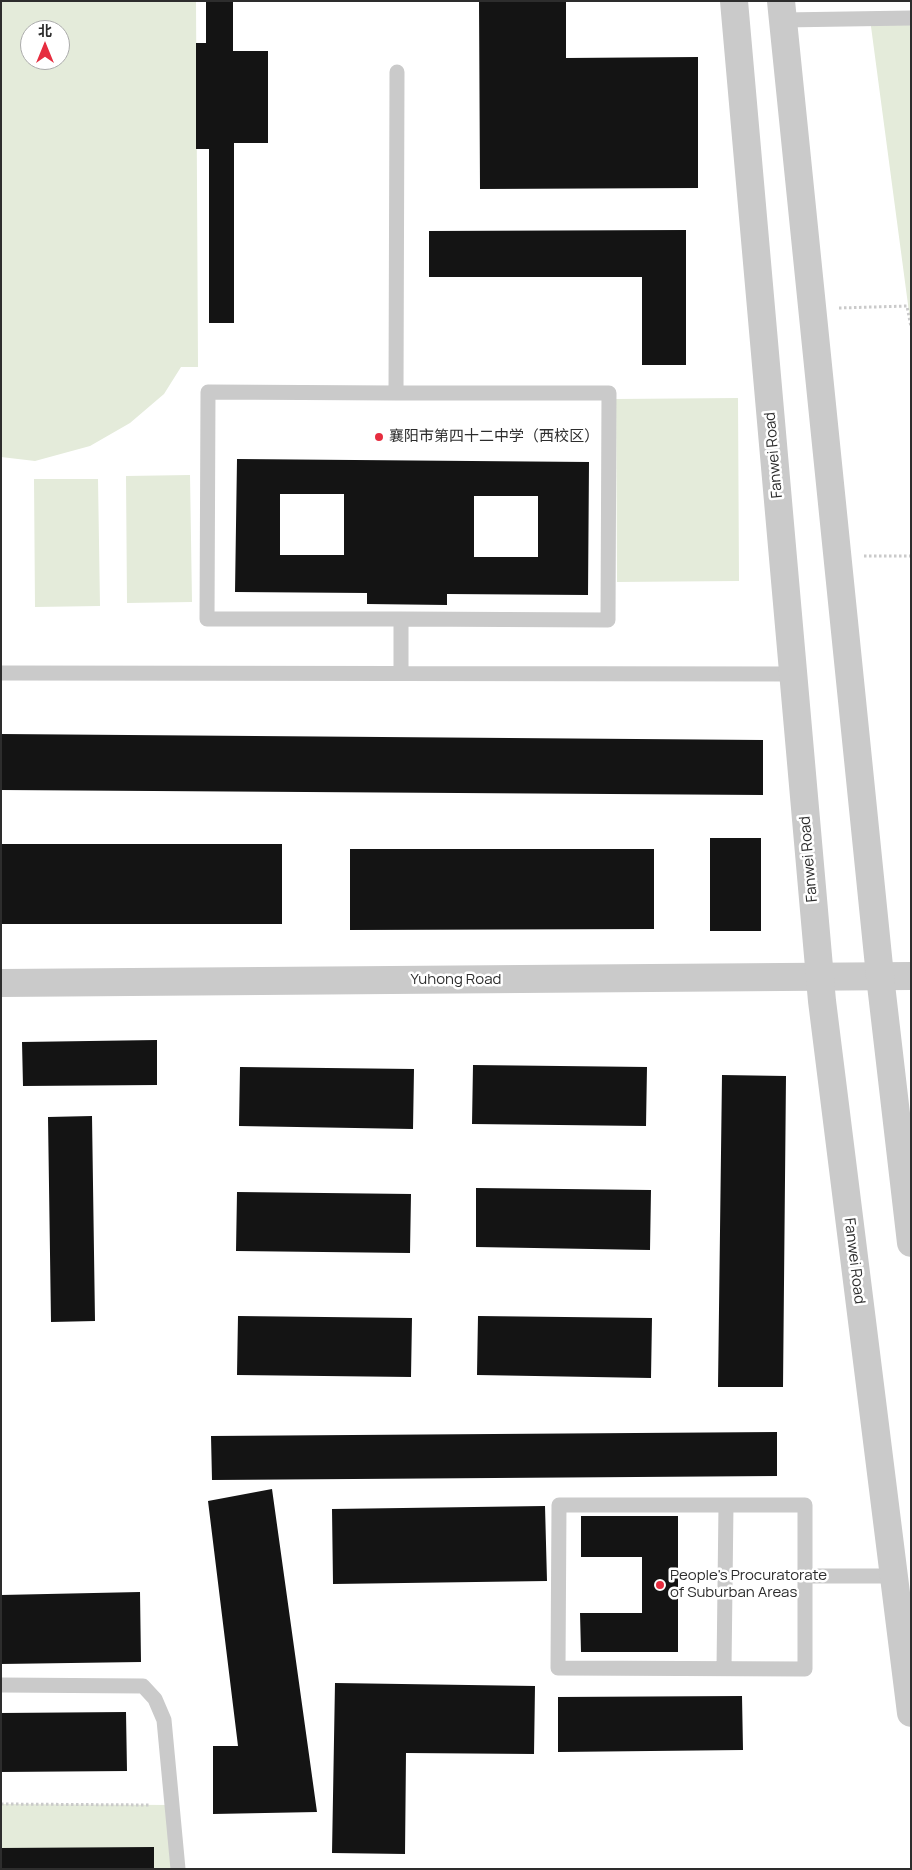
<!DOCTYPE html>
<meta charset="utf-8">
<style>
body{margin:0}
#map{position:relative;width:912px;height:1870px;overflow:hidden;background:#fff;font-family:Manrope,"Noto Sans SC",sans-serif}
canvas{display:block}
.frame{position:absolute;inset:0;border:2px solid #2d2d2d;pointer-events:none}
.north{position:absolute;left:20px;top:20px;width:50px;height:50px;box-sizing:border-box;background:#fff;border:1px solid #ababab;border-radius:50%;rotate:0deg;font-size:14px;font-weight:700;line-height:20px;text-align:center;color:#2d2d2d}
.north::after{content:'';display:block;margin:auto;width:18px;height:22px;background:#e62d3f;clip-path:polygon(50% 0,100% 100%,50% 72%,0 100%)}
</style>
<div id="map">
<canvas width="912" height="1870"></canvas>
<div class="frame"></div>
<div class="north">北</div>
</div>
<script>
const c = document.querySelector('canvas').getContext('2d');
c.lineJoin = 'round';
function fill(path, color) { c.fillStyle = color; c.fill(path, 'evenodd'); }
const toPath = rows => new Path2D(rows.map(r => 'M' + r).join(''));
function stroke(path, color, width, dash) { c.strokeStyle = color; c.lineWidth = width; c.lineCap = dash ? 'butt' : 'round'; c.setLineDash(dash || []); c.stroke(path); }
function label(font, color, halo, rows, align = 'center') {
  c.font = font + ' Manrope,"Noto Sans SC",sans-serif'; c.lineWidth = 5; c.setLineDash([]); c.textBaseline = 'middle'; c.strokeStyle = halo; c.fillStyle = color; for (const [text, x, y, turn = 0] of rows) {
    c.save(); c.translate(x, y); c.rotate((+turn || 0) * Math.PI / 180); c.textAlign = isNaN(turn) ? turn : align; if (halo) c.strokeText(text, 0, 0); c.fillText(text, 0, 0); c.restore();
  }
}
const green = toPath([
 [1,1,196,1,198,367,181,367,164,394,130,423,90,446,35,461,1,457],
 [30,30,60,30,60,60,30,60],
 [911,18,911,327,870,19],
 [738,398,739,581,617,582,616,399],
 [190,475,192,602,127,603,126,476],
 [34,479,98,479,100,606,35,607],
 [1,1804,172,1805,178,1869,1,1869]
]);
const building = toPath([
 [206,1,233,1,233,51,268,51,268,143,234,143,234,323,209,323,209,149,196,149,196,43,206,43],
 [479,1,566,1,566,58,698,57,698,188,480,189],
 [686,230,686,365,642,365,642,277,429,277,429,231],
 [237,459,589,462,588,595,447,594,447,605,367,604,367,593,235,592],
 [280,494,344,494,344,555,280,555],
 [474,496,538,496,538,557,474,557],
 [1,734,763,740,763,795,1,790],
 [710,838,761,838,761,931,710,931],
 [1,844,282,844,282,924,1,924],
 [350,849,654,849,654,929,350,930],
 [157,1040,157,1085,23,1086,22,1042],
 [473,1065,647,1067,646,1126,472,1124],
 [240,1067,414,1069,413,1129,239,1126],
 [722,1075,786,1076,783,1387,718,1387],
 [92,1116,95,1321,51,1322,48,1117],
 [476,1188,651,1190,650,1250,476,1247],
 [237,1192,411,1194,410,1253,236,1251],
 [238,1316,412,1318,411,1377,237,1375],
 [478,1316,652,1318,651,1378,477,1375],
 [777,1432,777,1476,212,1480,211,1436],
 [272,1489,317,1812,213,1814,213,1746,238,1746,208,1501],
 [545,1506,547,1581,333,1584,332,1509],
 [581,1516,678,1516,678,1652,581,1652,580,1613,642,1613,642,1557,581,1557],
 [140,1592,141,1662,1,1664,1,1595],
 [335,1683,535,1686,534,1754,406,1753,405,1854,332,1853],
 [742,1696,743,1750,558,1752,558,1697],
 [126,1712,127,1771,1,1772,1,1713],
 [154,1847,154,1869,1,1869,1,1848]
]);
const path = toPath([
 [839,308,907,306,911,327],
 [864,556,911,556],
 [1,1804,151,1805]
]);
const service = toPath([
 [783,20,911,18],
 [397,72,396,393,609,393,608,620,401,619,401,673],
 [396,393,208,392,207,619,401,619],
 [1,673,793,674],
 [805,1576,805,1669,558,1668,559,1505,805,1505,805,1576,894,1576],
 [724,1668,726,1505],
 [1,1685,143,1686,155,1699,164,1720,178,1869]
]);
const minor = toPath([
 [1,983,911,976]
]);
const tertiary = toPath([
 [734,1,822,1001,911,1713],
 [781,1,880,976,911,1243]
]);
const markers = [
 [379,437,5,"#e62d3f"],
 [660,1585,5,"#e62d3f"]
];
const poiNames = [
 ["襄阳市第四十二中学（西校区）",389,437],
 ["People's Procuratorate",670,1576],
 ["of Suburban Areas",670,1593]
];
const streetNames = [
 ["Fanwei Road",774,455,-95],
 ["Fanwei Road",809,859,-95],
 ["Yuhong Road",456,980],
 ["Fanwei Road",854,1261,83]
];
fill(green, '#e4ebda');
fill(building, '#141414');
stroke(path, '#cacaca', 3, [2.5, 2.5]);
stroke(service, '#cacaca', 15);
stroke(minor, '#cacaca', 28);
stroke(tertiary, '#cacaca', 28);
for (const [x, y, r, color] of markers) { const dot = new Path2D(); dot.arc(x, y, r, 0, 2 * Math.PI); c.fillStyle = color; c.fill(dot); stroke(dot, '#fff', 2); }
label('15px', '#2d2d2d', '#fff', poiNames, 'left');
label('15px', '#2d2d2d', '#fff', streetNames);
</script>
